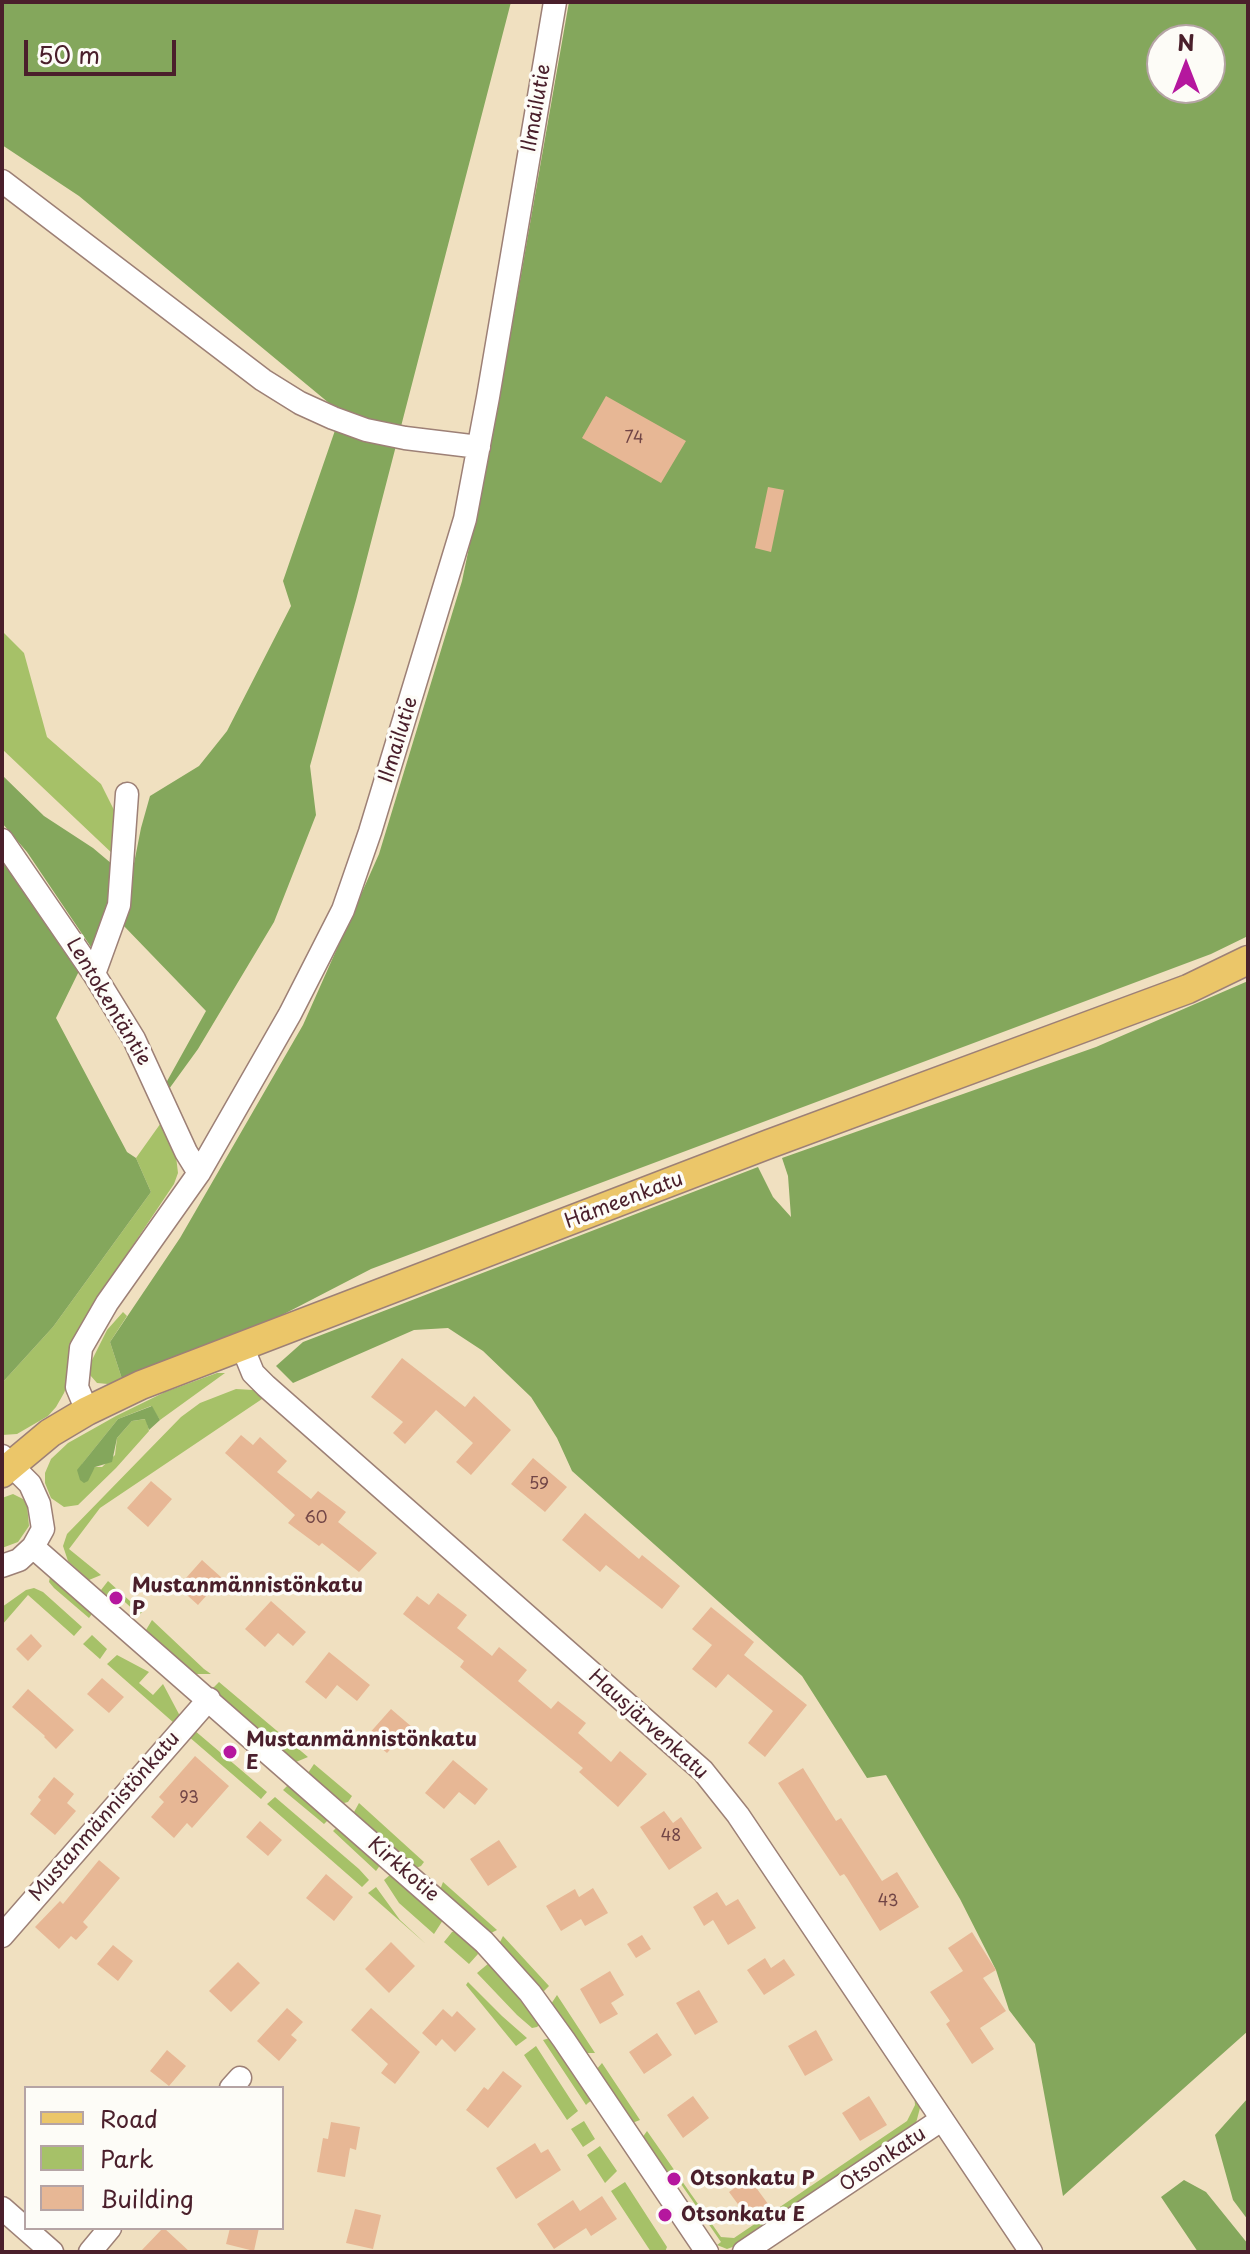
<!DOCTYPE html>
<meta charset="utf-8">
<style>
body{margin:0}
#map{position:relative;width:1250px;height:2254px;overflow:hidden;background:#f0e0c0;font-family:"Playpen Sans",sans-serif}
canvas{display:block}
.frame{position:absolute;inset:0;border:4px solid #4a1f2b;pointer-events:none}
.legend{position:absolute;left:24px;top:2086px;width:260px;height:144px;box-sizing:border-box;background:#fdfcf7;border:2px solid #b5a4a5;margin:0;padding:10px 14px;list-style:none;font-size:24px;color:#4a1f2b}
.legend li{display:flex;align-items:center;gap:16px;height:40px}
.legend b{width:40px;border:2px solid #b5a4a5}
.north{position:absolute;left:1146px;top:24px;width:80px;height:80px;box-sizing:border-box;background:#fdfcf7;border:2px solid #b5a4a5;border-radius:50%;rotate:0deg;font-size:22px;font-weight:700;line-height:32px;text-align:center;color:#4a1f2b}
.north::after{content:'';display:block;margin:auto;width:28px;height:36px;background:#b5179e;clip-path:polygon(50% 0,100% 100%,50% 72%,0 100%)}
.scale{position:absolute;left:24px;top:40px;width:152px;height:36px;box-sizing:border-box;border:4px solid #4a1f2b;border-top:0;padding-left:10px;font-size:24px;line-height:28px;white-space:nowrap;color:#4a1f2b;-webkit-text-stroke:6px #fdfcf7;paint-order:stroke}
</style>
<div id="map">
<canvas width="1250" height="2254"></canvas>
<div class="frame"></div>
<ul class="legend">
<li><b style="height:10px;background:#ebc669"></b>Road</li>
<li><b style="height:22px;background:#a6c168"></b>Park</li>
<li><b style="height:22px;background:#e7b795"></b>Building</li>
</ul>
<div class="north">N</div>
<div class="scale">50 m</div>
</div>
<script>
const c = document.querySelector('canvas').getContext('2d');
c.lineJoin = 'round';
function fill(path, color) { c.fillStyle = color; c.fill(path, 'evenodd'); }
const toPath = rows => new Path2D(rows.map(r => 'M' + r).join(''));
function stroke(path, color, width, dash) { c.strokeStyle = color; c.lineWidth = width; c.lineCap = dash ? 'butt' : 'round'; c.setLineDash(dash || []); c.stroke(path); }
function label(font, color, halo, rows, align = 'center') {
  c.font = font + ' "Playpen Sans",sans-serif'; c.lineWidth = 7; c.setLineDash([]); c.textBaseline = 'middle'; c.strokeStyle = halo; c.fillStyle = color; for (const [text, x, y, turn = 0] of rows) {
    c.save(); c.translate(x, y); c.rotate((+turn || 0) * Math.PI / 180); c.textAlign = isNaN(turn) ? turn : align; if (halo) c.strokeText(text, 0, 0); c.fillText(text, 0, 0); c.restore();
  }
}
const green = toPath([
 [2,631,24,653,47,737,101,784,118,818,115,856,2,749],
 [163,1120,176,1156,178,1173,174,1184,107,1284,64,1393,56,1407,48,1416,17,1434,2,1435,2,1383,53,1327,151,1192,136,1158],
 [123,1312,127,1316,110,1342,122,1379,108,1384,97,1383,90,1375,91,1362,107,1330],
 [217,1373,225,1373,160,1420,151,1406,118,1419,82,1464,89,1475,95,1467,102,1467,115,1455,117,1438,132,1421,146,1419,149,1431,116,1468,78,1505,64,1507,51,1498,45,1483,45,1473,51,1459,68,1443,116,1416,165,1392],
 [236,1389,253,1390,265,1397,100,1508,69,1549,101,1575,89,1580,68,1561,63,1546,67,1534,181,1417,200,1403],
 [13,1494,23,1499,27,1505,29,1526,18,1542,2,1548,2,1498],
 [50,1577,94,1611,89,1618,54,1588,49,1582],
 [108,1581,142,1612,139,1615,113,1591,108,1597,101,1590],
 [34,1588,43,1592,82,1627,74,1636,28,1595,2,1625,2,1607,26,1590],
 [152,1620,204,1669,211,1674,196,1674,146,1630],
 [92,1635,107,1649,100,1659,83,1644],
 [117,1655,149,1672,139,1683,153,1695,163,1684,180,1716,174,1723,107,1664],
 [219,1682,308,1757,296,1762,212,1689],
 [194,1730,267,1792,261,1799,188,1736],
 [314,1764,352,1796,348,1802,344,1803,308,1773],
 [289,1784,329,1819,324,1824,283,1790],
 [275,1797,359,1869,369,1880,362,1887,267,1804],
 [359,1803,424,1862,421,1866,416,1868,354,1812],
 [338,1826,381,1864,376,1871,333,1831],
 [391,1874,443,1920,434,1934,399,1903,384,1880],
 [443,1882,497,1930,489,1934,440,1890],
 [376,1887,400,1920,426,1944,368,1893],
 [456,1931,477,1951,478,1954,469,1964,444,1942,452,1932],
 [503,1936,549,1986,543,1992,499,1944],
 [489,1963,540,2024,537,2027,532,2028,517,2015,477,1973],
 [468,1982,502,2016,527,2038,516,2046,466,1985],
 [557,1995,595,2053,585,2053,551,2004],
 [550,2038,592,2100,588,2103,586,2105,543,2040],
 [536,2046,578,2111,567,2120,524,2055],
 [602,2063,640,2120,632,2123,596,2070],
 [914,2093,920,2108,916,2123,911,2128,738,2245,727,2249,717,2245,721,2242,672,2171,667,2173,642,2138,647,2131,721,2237,734,2238,907,2121,915,2105],
 [584,2121,595,2139,583,2147,571,2129],
 [600,2146,617,2171,605,2183,587,2155],
 [625,2182,667,2247,665,2252,651,2252,611,2191]
]);
const forest = toPath([
 [2,2,511,2,356,600,310,766,316,815,274,922,198,1049,169,1089,166,1083,206,1011,122,924,141,828,150,796,199,766,227,731,291,606,283,581,341,413,79,196,2,145],
 [569,2,1248,2,1248,936,1211,954,371,1269,257,1328,122,1379,110,1342,180,1238,303,1025,379,854,462,581,495,423],
 [1162,40,1210,40,1210,88,1162,88],
 [2,775,44,816,93,848,112,864,115,888,95,953,27,852,2,823],
 [2,855,81,967,56,1018,127,1152,136,1158,151,1192,53,1327,2,1383],
 [1248,981,1248,2031,1063,2196,1035,2044,1009,2010,996,1970,960,1899,886,1775,867,1778,802,1676,572,1471,557,1438,531,1397,483,1351,448,1328,414,1330,293,1383,276,1366,303,1342,758,1167,773,1197,791,1217,788,1176,782,1158,1096,1047],
 [152,1406,160,1420,149,1430,145,1419,132,1421,117,1438,112,1462,95,1467,88,1481,84,1483,80,1480,77,1470,118,1419],
 [1248,2098,1248,2220,1233,2200,1215,2135],
 [1184,2180,1206,2192,1248,2244,1248,2252,1198,2252,1161,2197]
]);
const building = toPath([
 [606,396,686,441,661,483,582,438],
 [768,487,784,490,771,552,755,548],
 [402,1358,465,1407,474,1396,511,1430,471,1475,456,1462,473,1443,436,1410,405,1444,393,1433,403,1422,371,1397],
 [241,1435,253,1445,260,1437,287,1461,277,1472,311,1499,318,1491,346,1512,338,1522,377,1553,359,1572,322,1543,319,1546,288,1523,295,1515,225,1453],
 [533,1458,567,1487,545,1512,511,1484],
 [151,1481,172,1499,148,1527,127,1508],
 [585,1513,639,1559,642,1555,680,1586,662,1609,606,1565,600,1572,562,1540],
 [202,1560,222,1578,198,1605,178,1587],
 [438,1593,467,1615,457,1628,492,1656,499,1647,527,1670,518,1681,551,1709,558,1701,586,1723,578,1733,611,1762,620,1751,647,1774,618,1807,579,1772,583,1768,460,1667,464,1661,403,1614,417,1596,429,1605],
 [271,1601,306,1632,293,1646,278,1633,265,1647,245,1629],
 [711,1607,754,1642,744,1655,807,1705,765,1757,748,1743,773,1711,728,1674,716,1688,692,1669,712,1645,692,1629],
 [31,1634,42,1646,28,1661,16,1649],
 [329,1652,370,1685,357,1701,337,1685,326,1699,305,1682],
 [102,1678,124,1697,109,1713,87,1694],
 [28,1689,74,1730,56,1749,44,1737,45,1736,12,1707],
 [391,1709,419,1733,407,1747,399,1740,387,1753,367,1736],
 [195,1756,229,1786,192,1828,187,1823,174,1838,151,1817,164,1802,159,1797],
 [453,1760,488,1789,475,1805,459,1792,444,1809,425,1793],
 [803,1768,836,1821,841,1818,882,1881,897,1872,919,1907,880,1931,847,1878,844,1874,840,1876,778,1783],
 [54,1777,74,1794,67,1803,76,1811,55,1835,30,1814,41,1800,38,1797],
 [664,1811,673,1823,681,1817,702,1848,669,1870,640,1827],
 [260,1821,282,1840,268,1856,246,1837],
 [499,1840,517,1867,488,1886,470,1859],
 [99,1860,120,1878,83,1922,88,1927,76,1940,71,1936,59,1949,35,1927,60,1901,63,1904],
 [326,1874,353,1897,334,1921,306,1898],
 [593,1888,608,1913,585,1926,581,1919,561,1931,546,1906,575,1889,579,1897],
 [717,1892,726,1906,738,1899,756,1928,728,1945,713,1920,704,1926,693,1907],
 [972,1932,996,1970,983,1978,1006,2011,980,2028,994,2049,972,2064,946,2024,950,2021,930,1992,963,1971,948,1948],
 [642,1935,651,1949,636,1958,627,1944],
 [391,1942,415,1966,389,1993,365,1969],
 [113,1945,133,1961,118,1981,97,1964],
 [765,1958,771,1968,784,1959,795,1975,764,1995,747,1970],
 [238,1962,260,1983,231,2012,209,1991],
 [610,1971,624,1995,611,2003,618,2014,600,2024,580,1989],
 [699,1990,718,2022,695,2035,676,2003],
 [287,2008,303,2022,291,2035,297,2040,279,2061,257,2041],
 [371,2008,420,2052,395,2084,381,2073,388,2064,351,2030],
 [443,2009,452,2017,457,2011,476,2029,455,2052,442,2039,436,2046,422,2033],
 [816,2030,833,2060,805,2076,788,2046],
 [657,2033,672,2055,644,2074,629,2052],
 [167,2050,186,2066,169,2086,150,2071],
 [503,2071,522,2086,488,2128,466,2110,484,2087,488,2090],
 [693,2096,709,2118,683,2138,667,2115],
 [869,2096,887,2125,860,2141,842,2113],
 [331,2122,360,2127,356,2150,350,2148,345,2177,317,2172,323,2138,328,2139],
 [535,2143,541,2153,548,2149,561,2170,516,2199,496,2168],
 [749,2178,771,2208,751,2222,729,2192],
 [602,2196,617,2219,591,2236,586,2228,554,2249,537,2224,573,2200,580,2211],
 [355,2209,381,2215,373,2249,346,2243],
 [163,2228,164,2228,190,2252,140,2252],
 [230,2228,259,2228,254,2251,226,2244]
]);
const minor = toPath([
 [2,181,263,380,300,403,333,418,366,430,405,438,479,447],
 [2,840,94,974,134,1039,186,1152,199,1173],
 [94,974,119,905,127,794],
 [242,1346,253,1373,266,1386,703,1771,738,1815,1031,2252],
 [87,1411,77,1387,81,1348,107,1303,199,1173,290,1014,343,910,370,832,465,519,488,397,555,2],
 [2,1456,30,1484,39,1504,43,1529,33,1547,19,1560,2,1566],
 [33,1547,484,1942,530,1993,564,2040,707,2252],
 [2,1936,209,1699],
 [231,2088,240,2078],
 [2,2208,52,2252],
 [90,2252,110,2228],
 [744,2252,941,2120]
]);
const major = toPath([
 [2,1473,50,1433,87,1411,141,1385,769,1144,1188,989,1248,960]
]);
const markers = [
 [116,1598,8,"#b5179e"],
 [230,1752,8,"#b5179e"],
 [674,2179,8,"#b5179e"],
 [665,2215,8,"#b5179e"]
];
const numberNames = [
 ["74",634,439],
 ["59",539,1485],
 ["60",316,1519],
 ["93",189,1799],
 ["48",671,1837],
 ["43",888,1902]
];
const streetNames = [
 ["Ilmailutie",537,108,-80],
 ["Ilmailutie",399,740,-73],
 ["Lentokentäntie",108,1002,59],
 ["Hämeenkatu",624,1201,-21],
 ["Hausjärvenkatu",648,1725,42],
 ["Mustanmännistönkatu",105,1817,-49],
 ["Kirkkotie",403,1870,41],
 ["Otsonkatu",883,2160,-34]
];
const poiNames = [
 ["Mustanmännistönkatu",132,1586],
 ["P",132,1609],
 ["Mustanmännistönkatu",246,1740],
 ["E",246,1763],
 ["Otsonkatu P",690,2179],
 ["Otsonkatu E",681,2215]
];
fill(green, '#a6c168');
fill(forest, '#84a75c');
fill(building, '#e7b795');
stroke(minor, '#9d8076', 25);
stroke(major, '#9d8076', 31);
stroke(minor, '#fff', 22);
stroke(major, '#ebc669', 28);
for (const [x, y, r, color] of markers) { const dot = new Path2D(); dot.arc(x, y, r, 0, 2 * Math.PI); c.fillStyle = color; c.fill(dot); stroke(dot, '#fdfcf7', 3); }
label('16px', '#714546', null, numberNames);
label('20px', '#4a1f2b', '#fdfcf7', streetNames);
label('bold 20px', '#4a1f2b', '#fdfcf7', poiNames, 'left');
</script>
